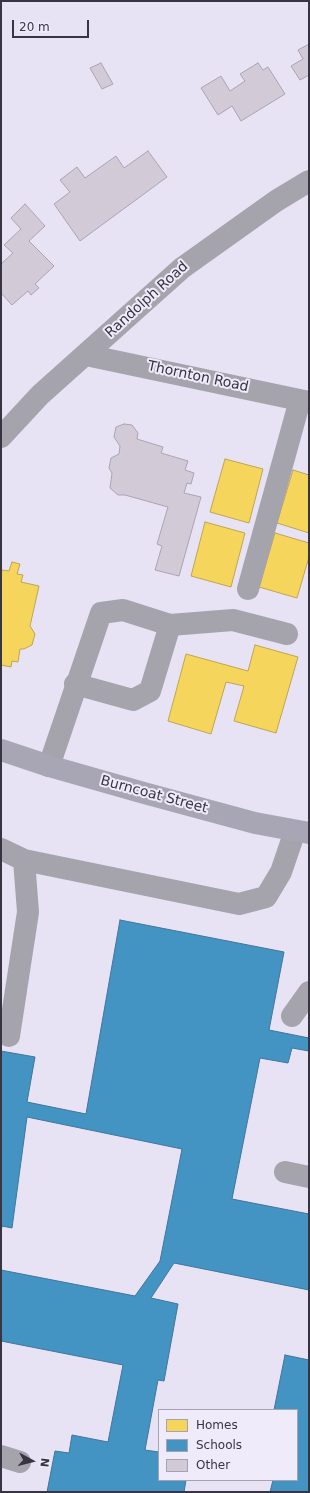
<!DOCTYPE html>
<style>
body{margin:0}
#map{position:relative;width:310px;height:1493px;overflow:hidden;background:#e8e2f5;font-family:"DejaVu Sans",sans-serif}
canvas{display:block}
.frame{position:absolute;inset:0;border:2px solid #383442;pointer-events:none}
.legend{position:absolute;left:158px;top:1409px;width:140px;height:72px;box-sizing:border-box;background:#efebfa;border:1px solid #a6a2b0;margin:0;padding:5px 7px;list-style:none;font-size:12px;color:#383442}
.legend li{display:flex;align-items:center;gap:8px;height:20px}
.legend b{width:20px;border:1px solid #a6a2b0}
.north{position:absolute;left:12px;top:1441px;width:40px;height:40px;-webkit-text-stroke:3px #efebfa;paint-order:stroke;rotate:97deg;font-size:11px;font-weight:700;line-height:16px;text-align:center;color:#383442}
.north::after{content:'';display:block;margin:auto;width:14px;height:18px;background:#383442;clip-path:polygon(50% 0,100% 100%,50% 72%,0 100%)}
.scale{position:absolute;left:12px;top:20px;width:77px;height:18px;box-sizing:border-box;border:2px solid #383442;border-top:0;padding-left:5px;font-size:12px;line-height:14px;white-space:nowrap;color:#383442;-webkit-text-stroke:3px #efebfa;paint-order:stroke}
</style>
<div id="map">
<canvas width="310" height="1493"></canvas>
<div class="frame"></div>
<ul class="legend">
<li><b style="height:11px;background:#f6d55c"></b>Homes</li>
<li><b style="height:11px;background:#4393c3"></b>Schools</li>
<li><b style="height:11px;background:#d3cad8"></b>Other</li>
</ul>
<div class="north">N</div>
<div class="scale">20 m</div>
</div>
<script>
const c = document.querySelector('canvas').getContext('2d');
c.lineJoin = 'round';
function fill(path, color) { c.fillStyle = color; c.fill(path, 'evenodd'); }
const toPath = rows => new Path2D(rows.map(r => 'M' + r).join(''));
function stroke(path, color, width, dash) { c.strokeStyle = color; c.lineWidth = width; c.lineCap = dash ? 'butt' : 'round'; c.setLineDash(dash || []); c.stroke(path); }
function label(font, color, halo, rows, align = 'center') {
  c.font = font + ' "DejaVu Sans",sans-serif'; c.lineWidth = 4; c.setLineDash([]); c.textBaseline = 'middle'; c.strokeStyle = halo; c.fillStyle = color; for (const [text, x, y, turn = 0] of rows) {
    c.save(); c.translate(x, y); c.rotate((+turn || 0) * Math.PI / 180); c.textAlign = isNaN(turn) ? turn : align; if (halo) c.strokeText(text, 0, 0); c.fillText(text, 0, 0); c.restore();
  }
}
const homes = toPath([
 [225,459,263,469,249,523,210,512,225,459],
 [293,470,309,475,309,533,277,523,293,470],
 [205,522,245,533,231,587,191,576,205,522],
 [275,533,309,543,309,557,297,598,259,587,275,533],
 [12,562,20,564,17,574,23,575,21,582,39,586,30,626,35,634,32,645,24,649,20,649,18,662,12,661,11,667,1,665,1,576,2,570,9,571,12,562],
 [255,645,298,657,276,733,234,721,244,686,226,682,211,734,168,721,186,654,248,671,255,645]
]);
const schools = toPath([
 [120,920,284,952,269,1030,309,1038,309,1051,292,1048,288,1063,260,1058,232,1199,309,1214,309,1290,174,1263,151,1298,178,1304,164,1381,158,1380,145,1450,159,1452,159,1480,186,1480,184,1492,47,1492,55,1451,69,1453,72,1435,108,1442,123,1365,1,1341,1,1270,135,1296,160,1261,182,1149,27,1117,12,1228,2,1226,1,1233,1,1051,35,1057,27,1102,86,1114,120,920],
 [285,1355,309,1360,309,1492,270,1492,273,1480,297,1480,297,1410,274,1410,285,1355]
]);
const building = toPath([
 [309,44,309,75,300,80,291,66,303,59,298,50,309,44],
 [101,63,113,84,102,89,90,68,101,63],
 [258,63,263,70,268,67,285,94,241,121,232,106,218,115,201,88,221,76,230,91,245,81,240,74,258,63],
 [148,151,167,177,80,241,54,204,70,192,60,180,77,167,85,178,116,156,124,168,148,151],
 [25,204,45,226,29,241,54,266,35,284,39,288,31,295,28,291,12,305,1,293,1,264,13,253,4,245,21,229,11,218,25,204],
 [124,424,132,425,138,433,137,439,163,447,161,453,188,461,185,470,194,473,191,484,187,483,184,493,201,497,179,576,155,570,162,546,157,544,168,507,125,495,118,495,110,488,112,473,109,468,111,458,119,454,120,446,114,437,116,427,124,424]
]);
const minor = toPath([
 [86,355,309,402],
 [1,437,40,395,182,268,276,201,309,181],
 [248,589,300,400],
 [75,684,133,700,150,691,170,625],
 [49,766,101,613,123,610,170,625,233,620,287,634],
 [1,849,24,860,239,904,266,897,281,872,295,831],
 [292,1016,309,992],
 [9,1036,28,912,24,860],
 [285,1172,309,1177],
 [1,1456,20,1462]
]);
const major = toPath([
 [1,750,49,766,144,793,255,823,309,833]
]);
const streetNames = [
 ["Randolph Road",147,300,-42],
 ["Thornton Road",198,377,12],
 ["Burncoat Street",154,795,15]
];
fill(homes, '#f6d55c');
stroke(homes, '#bda554', 1);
fill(schools, '#4393c3');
stroke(schools, '#40769c', 1);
fill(building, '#d3cad8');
stroke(building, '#aba3b1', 1);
stroke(minor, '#a5a4ad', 22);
stroke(major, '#a8a6b4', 22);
label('14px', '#383442', '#efebfa', streetNames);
</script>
